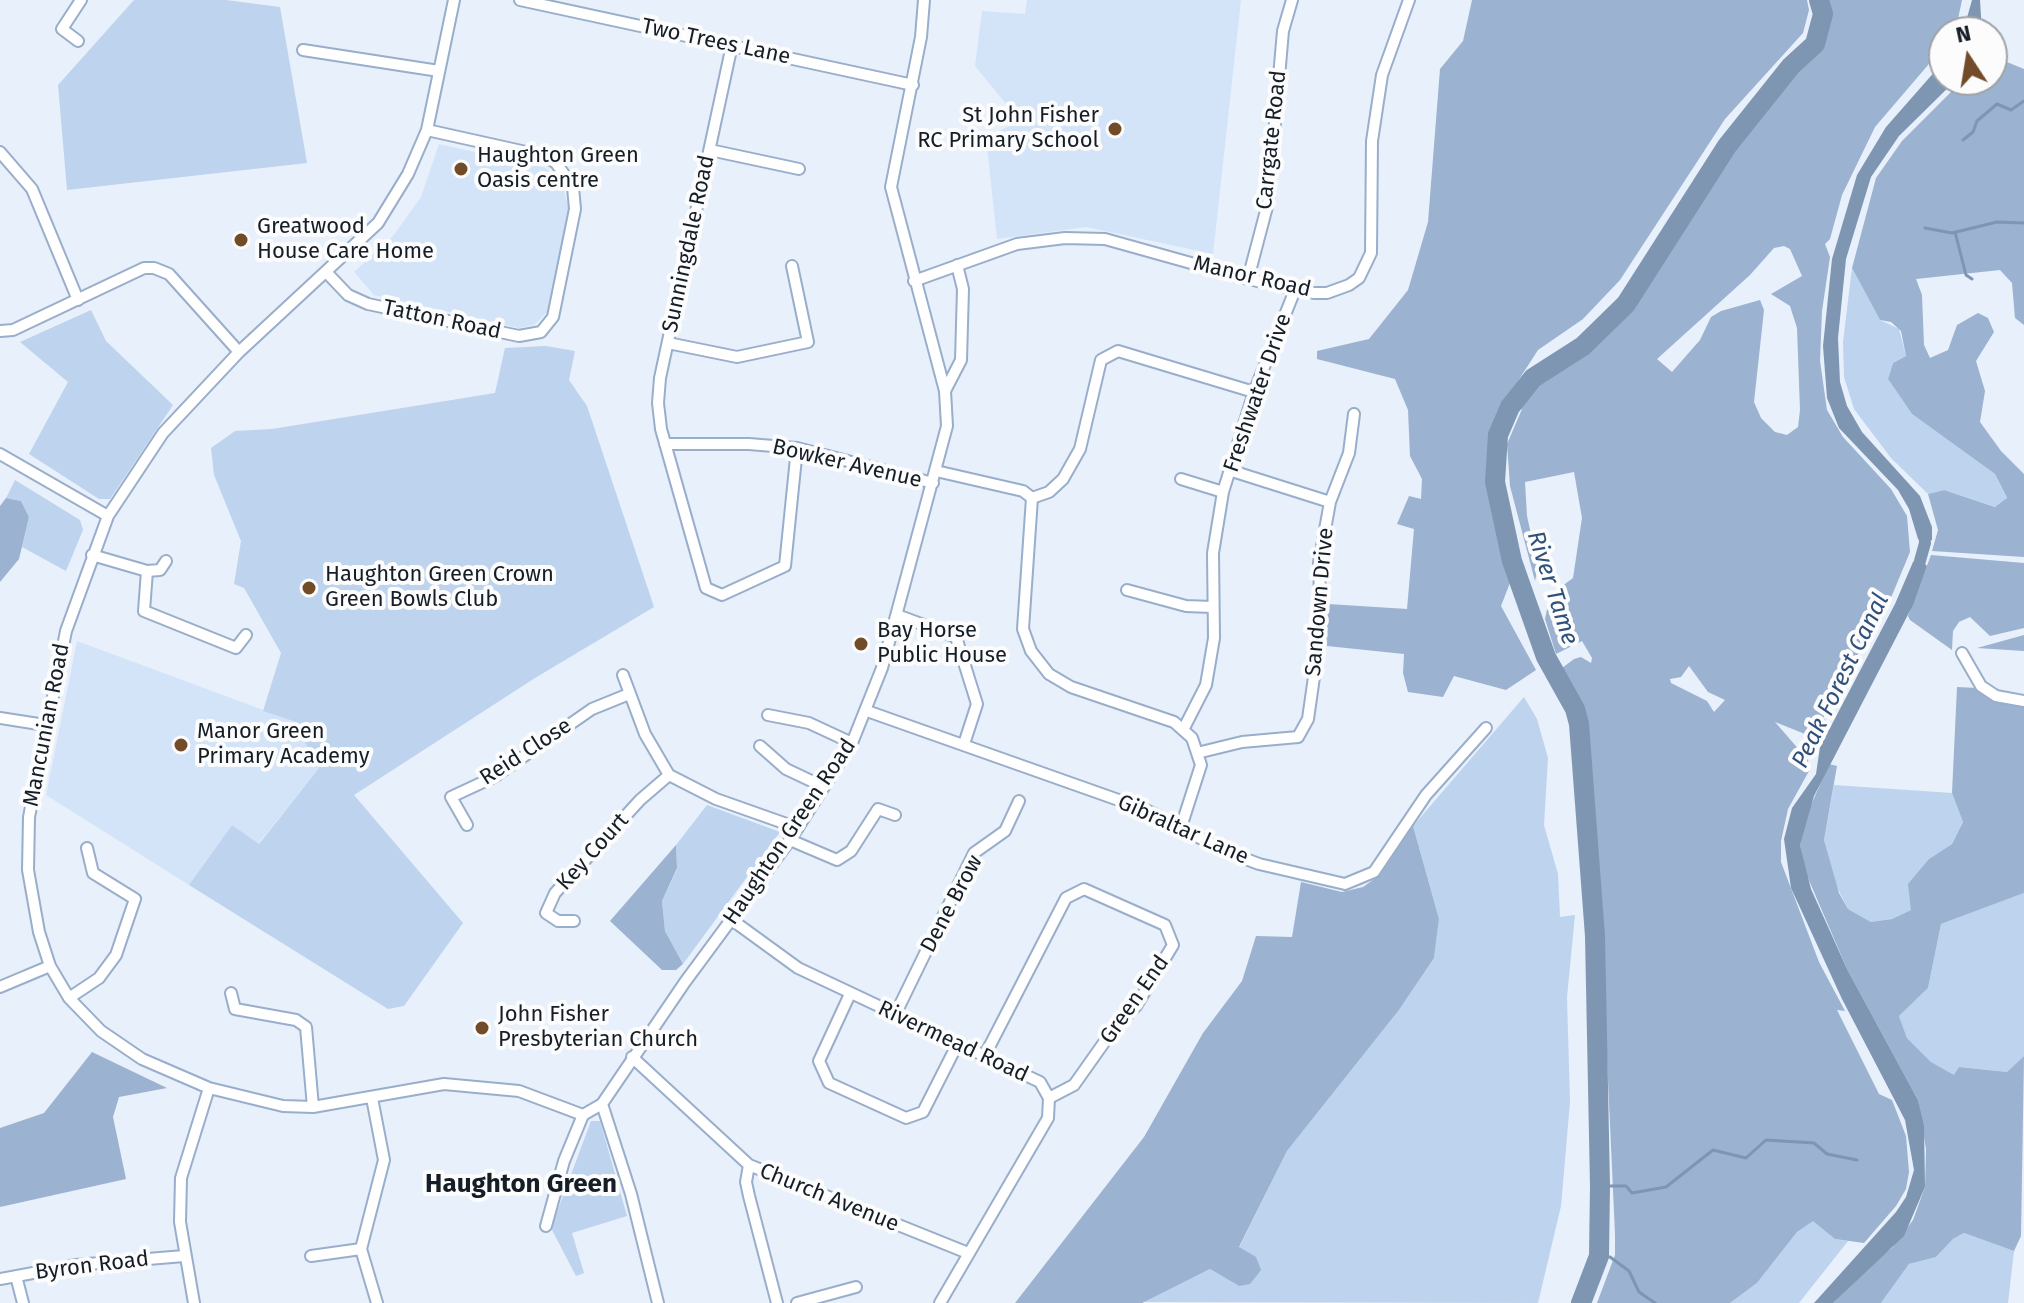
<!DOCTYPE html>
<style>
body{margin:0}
#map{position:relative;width:2024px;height:1303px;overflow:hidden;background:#e7f0fb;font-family:"Fira Sans",sans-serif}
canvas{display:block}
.north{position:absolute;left:1928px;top:16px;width:80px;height:80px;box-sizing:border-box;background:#fcfcfc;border:2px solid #a0a3a7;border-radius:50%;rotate:348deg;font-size:22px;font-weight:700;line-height:32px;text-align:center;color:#151d27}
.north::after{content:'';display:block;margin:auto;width:28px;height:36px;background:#724c28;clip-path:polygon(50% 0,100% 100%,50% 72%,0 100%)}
</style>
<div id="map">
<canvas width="2024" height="1303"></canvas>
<div class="north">N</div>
</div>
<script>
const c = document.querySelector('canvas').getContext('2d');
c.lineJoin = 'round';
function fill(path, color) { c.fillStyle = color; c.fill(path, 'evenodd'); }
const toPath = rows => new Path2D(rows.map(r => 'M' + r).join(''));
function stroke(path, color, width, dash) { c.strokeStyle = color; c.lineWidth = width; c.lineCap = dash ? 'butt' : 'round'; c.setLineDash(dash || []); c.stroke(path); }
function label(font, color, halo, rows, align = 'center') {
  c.font = font + ' "Fira Sans",sans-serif'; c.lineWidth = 8; c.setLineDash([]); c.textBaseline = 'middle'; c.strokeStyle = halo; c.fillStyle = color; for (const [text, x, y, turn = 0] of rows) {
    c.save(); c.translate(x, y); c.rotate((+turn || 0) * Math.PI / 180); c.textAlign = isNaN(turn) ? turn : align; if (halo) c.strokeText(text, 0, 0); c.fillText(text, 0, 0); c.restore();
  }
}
const built = toPath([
 [1027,0,1241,0,1213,254,1086,227,997,239,986,137,1020,121,975,66,982,11,1025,14],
 [439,144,546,168,564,191,570,213,548,311,534,325,519,328,374,295,354,272,393,236,421,197],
 [77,641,293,721,319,768,258,844,232,825,189,885,46,795]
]);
const green = toPath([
 [134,0,226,0,280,7,307,163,67,190,58,85],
 [1852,268,1880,320,1899,329,1906,356,1893,363,1888,379,1912,414,1995,474,2007,499,1996,507,1944,490,1928,494,1891,458,1854,409,1844,377,1843,342],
 [91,310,106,341,173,405,110,499,99,499,29,454,68,382,20,342],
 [546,346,575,351,569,380,587,406,654,607,535,678,354,795,463,923,404,1006,388,1009,189,885,232,825,259,844,319,768,293,721,263,711,281,653,244,588,234,584,241,541,214,475,211,448,235,431,272,429,495,393,505,348],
 [15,480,80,520,83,530,66,571,22,547,29,517,21,501,6,498],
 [1524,697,1537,719,1548,758,1544,825,1558,874,1560,917,1575,915,1567,997,1570,1102,1561,1206,1538,1303,1143,1302,1210,1269,1239,1286,1239,1248,1287,1151,1399,1010,1434,958,1439,919,1413,826],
 [1834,785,1952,793,1963,822,1952,844,1929,859,1911,910,1892,919,1871,922,1848,909,1834,881,1824,840],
 [707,805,780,832,683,964,665,931,662,901,677,869,676,845],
 [2024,893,2024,1056,2007,1072,1959,1067,1955,1076,1931,1062,1907,1038,1899,1016,1928,988,1941,924],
 [591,1121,600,1121,627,1216,572,1233,584,1273,576,1276,551,1228],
 [1813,1220,1835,1239,1848,1241,1799,1303,1730,1303,1757,1283,1797,1232],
 [1964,1233,2014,1251,2008,1303,1881,1303,1909,1264,1936,1257,1953,1239]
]);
const forest = toPath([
 [1472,0,1807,0,1809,10,1803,33,1725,119,1620,280,1583,319,1538,350,1498,412,1505,417,1495,455,1495,482,1515,570,1501,606,1536,670,1506,690,1454,676,1443,697,1408,692,1403,673,1404,654,1327,646,1328,604,1407,609,1414,529,1397,524,1409,496,1421,499,1422,479,1410,456,1408,410,1395,379,1317,359,1317,351,1369,339,1408,290,1428,222,1440,69,1463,41],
 [1819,0,1962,0,1958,19,1951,32,1944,32,1940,51,1875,127,1842,195,1830,239,1825,244,1830,257,1822,311,1820,361,1827,410,1843,437,1891,489,1907,516,1910,552,1880,624,1875,623,1823,718,1829,723,1820,740,1775,722,1808,760,1809,771,1788,809,1781,841,1781,862,1819,962,1845,1011,1837,1010,1879,1094,1892,1100,1906,1136,1909,1172,1906,1189,1896,1206,1864,1243,1835,1239,1813,1221,1797,1232,1757,1283,1730,1303,1597,1303,1615,1255,1615,1234,1598,860,1590,861,1579,724,1575,709,1554,674,1574,659,1581,657,1591,663,1592,658,1582,641,1556,654,1545,619,1550,595,1573,578,1582,518,1574,472,1525,482,1527,516,1538,566,1535,581,1510,486,1507,444,1522,409,1510,407,1533,378,1583,346,1626,304,1727,146,1791,66,1815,44,1823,14],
 [1784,246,1790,249,1802,276,1771,294,1790,306,1797,328,1800,410,1798,427,1787,435,1775,432,1761,418,1754,402,1764,310,1760,300,1721,311,1711,317,1700,340,1672,372,1657,359,1750,275,1774,248],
 [1689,666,1708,692,1725,700,1714,712,1707,701,1671,683,1670,679,1681,677],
 [1992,56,2024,69,2024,325,2015,318,2012,283,2000,270,1916,279,1922,295,1924,345,1930,358,1948,350,1957,325,1978,313,1988,318,1994,332,1976,361,1985,391,1980,422,2001,451,2024,474,2024,557,1932,551,1938,530,1928,494,1944,490,1995,507,2007,498,1995,474,1912,414,1888,379,1893,363,1906,356,1901,331,1891,322,1880,320,1852,268,1876,178,1902,141,1963,80,1992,80],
 [6,498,21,501,29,517,19,559,0,582,0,506],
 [1931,555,2024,563,2024,628,1990,636,1970,617,1959,622,1953,631,1952,650,1910,620,1908,616],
 [2024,635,2024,651,1977,648],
 [1957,687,1978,688,2024,705,2024,893,1941,924,1928,988,1899,1016,1907,1038,1931,1062,1954,1075,1959,1067,2007,1072,2024,1056,2021,1236,2014,1251,1964,1233,1953,1239,1936,1257,1909,1264,1881,1303,1833,1303,1875,1260,1892,1248,1913,1220,1925,1187,1926,1149,1918,1100,1847,969,1805,871,1800,845,1804,821,1829,764,1837,766,1824,840,1839,893,1848,909,1871,922,1892,919,1911,910,1908,884,1929,859,1952,844,1963,822,1952,793],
 [1413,826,1439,919,1434,958,1399,1010,1287,1151,1239,1247,1256,1257,1261,1270,1250,1284,1239,1286,1210,1269,1142,1303,1015,1303,1144,1137,1203,1033,1242,981,1256,936,1292,937,1301,882,1342,892,1363,887,1380,875],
 [676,845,677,868,662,901,665,931,683,964,676,970,662,970,610,921],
 [92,1052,167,1088,119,1097,113,1117,126,1179,0,1207,0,1128,44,1113]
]);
const water = toPath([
 [1972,0,1980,0,1982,32,1963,32],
 [1944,61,1944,80,1956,80,1899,136,1871,177,1846,259,1838,338,1840,382,1847,406,1862,432,1920,496,1932,527,1932,540,1925,543,1918,539,1909,509,1898,490,1839,428,1827,398,1823,346,1832,259,1857,175,1886,127],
 [1922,561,1927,566,1913,605,1814,796,1800,845,1811,889,1847,969,1918,1100,1924,1126,1925,1187,1904,1236,1833,1303,1814,1303,1896,1212,1906,1197,1914,1170,1905,1120,1842,999,1791,888,1784,839,1792,808,1816,774,1820,747,1895,604,1913,562]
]);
const stream = toPath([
 [1963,140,1973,132,1977,121,1997,104,2011,110,2024,101],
 [1925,228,1952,233,1997,222,2024,223],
 [1955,232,1966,275,1972,279],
 [1600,1186,1626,1186,1632,1193,1666,1187,1713,1150,1746,1158,1766,1140,1814,1143,1827,1154,1857,1160],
 [1599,1256,1610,1257,1629,1271,1639,1292,1655,1303]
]);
const canal = toPath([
 [1916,575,1925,543,1924,527]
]);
const river = toPath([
 [1581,1303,1599,1256,1600,1186,1595,936,1579,724,1575,709,1546,657,1512,561,1495,482,1498,435,1510,407,1533,378,1583,346,1626,304,1727,146,1791,66,1815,44,1823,14,1819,0]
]);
const street = toPath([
 [454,0,427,130,408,174,378,223,239,352,163,433,108,516,66,631,29,817,28,870,39,932,50,966,69,998,101,1031,142,1059,209,1088,283,1106,313,1107,444,1084,519,1091,583,1115,602,1104,685,982,790,840,852,743,882,668,947,426,945,391,891,187,921,37,924,0],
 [520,0,913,85],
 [78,41,62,29,81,0],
 [732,45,660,378,658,403,661,429,706,588,722,595,785,566,797,448],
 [303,50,439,71],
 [710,150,799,169],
 [0,152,32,189,78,300],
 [328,274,348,295,368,304,519,336,541,332,553,317,575,209,573,187,556,163,544,156,427,130],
 [1248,279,1268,203,1283,31,1292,0],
 [914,281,1017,244,1065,238,1105,239,1248,279,1314,293,1327,293,1349,285,1359,278,1371,253,1372,141,1382,75,1409,0],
 [0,331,13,330,144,268,154,268,169,274,239,352],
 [668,343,737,357,808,342,792,266],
 [945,391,961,360,963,289,957,265],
 [665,444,749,444,797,448,933,483],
 [0,454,108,516],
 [936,471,1023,491,1032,498,1023,629,1031,651,1049,674,1071,687,1174,722,1192,738,1201,765,1181,827],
 [1232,471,1330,502],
 [1181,479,1223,492],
 [1032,498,1049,492,1063,479,1080,449,1101,360,1118,351,1254,392],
 [92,555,147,571,160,570,166,561],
 [147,571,144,611,236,648,246,635],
 [1127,590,1186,606,1212,607],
 [897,615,956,637,977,704,964,744],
 [1962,653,1981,686,1996,696,2024,701],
 [623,675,645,734,669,775,716,799,798,828],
 [867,711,1144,809,1227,852,1259,864,1345,884,1374,872,1426,795,1486,728],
 [768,715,809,723,852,743],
 [0,718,45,725],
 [1183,730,1206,685,1214,638,1213,553,1223,492,1254,392,1295,290],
 [760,746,786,769,824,787],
 [1197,753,1242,742,1298,737,1308,719,1321,628,1319,563,1330,502,1349,453,1354,414],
 [467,825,451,797,494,777,592,709,629,694],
 [790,840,837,860,851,851,878,809,895,815],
 [732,920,798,968,1040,1082,1049,1098,1048,1118,940,1303],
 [574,921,558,921,546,913,555,893,640,800,669,775],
 [0,987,50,966],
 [231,993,235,1009,296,1020,306,1027,313,1107],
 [850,994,819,1061,829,1083,906,1118,923,1112,958,1043],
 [69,998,99,978,116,955,135,899,93,873,87,848],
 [895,1015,974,853,1005,831,1019,801],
 [985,1055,1066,898,1084,889,1165,925,1173,945,1136,1006,1115,1027,1074,1085,1049,1098],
 [632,1057,749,1165,968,1253],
 [372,1098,384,1160,361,1249,377,1303],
 [602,1104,631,1194,658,1303],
 [749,1165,746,1182,749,1196,777,1303],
 [546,1226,564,1161,583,1115],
 [311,1256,361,1249],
 [16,1276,23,1303],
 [0,1279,76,1265,184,1256],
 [194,1303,180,1222,181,1178,209,1088],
 [797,1303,856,1287]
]);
const markers = [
 [1115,129,8,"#724c28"],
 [461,169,8,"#724c28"],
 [241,240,8,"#724c28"],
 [309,588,8,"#724c28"],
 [861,644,8,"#724c28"],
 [181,745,8,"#724c28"],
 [482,1028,8,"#724c28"]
];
const streetNames = [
 ["Two Trees Lane",716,42,12],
 ["Carrgate Road",1272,140,-84],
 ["Sunningdale Road",689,244,-78],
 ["Manor Road",1252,277,13],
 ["Tatton Road",442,320,12],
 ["Freshwater Drive",1258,393,-71],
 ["Bowker Avenue",847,464,13],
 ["Sandown Drive",1320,602,-85],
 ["Mancunian Road",47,725,-79],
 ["Reid Close",526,752,-33],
 ["Gibraltar Lane",1183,830,24],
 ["Haughton Green Road",790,832,-56],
 ["Key Court",593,852,-48],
 ["Dene Brow",952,904,-62],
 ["Green End",1135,1000,-55],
 ["Rivermead Road",953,1042,25],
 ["Church Avenue",829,1198,22],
 ["Byron Road",92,1266,-7]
];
const poiNames = [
 ["St John Fisher",1099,116,"right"],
 ["RC Primary School",1099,141,"right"],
 ["Haughton Green",477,156],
 ["Oasis centre",477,181],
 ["Greatwood",257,227],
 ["House Care Home",257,252],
 ["Haughton Green Crown",325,575],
 ["Green Bowls Club",325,600],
 ["Bay Horse",877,631],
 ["Public House",877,656],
 ["Manor Green",197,732],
 ["Primary Academy",197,757],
 ["John Fisher",498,1015],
 ["Presbyterian Church",498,1040]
];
const waterNames = [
 ["River Tame",1552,588,72],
 ["Peak Forest Canal",1841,681,-64]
];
const quarterNames = [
 ["Haughton Green",521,1185]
];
fill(built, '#d3e4f9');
fill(green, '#bed3ed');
fill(forest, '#9bb2d0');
fill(water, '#7f96b3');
stroke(stream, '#7f96b3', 3);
stroke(canal, '#7f96b3', 12);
stroke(river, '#7f96b3', 20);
stroke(street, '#99aeca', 14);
stroke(street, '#fff', 10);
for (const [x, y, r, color] of markers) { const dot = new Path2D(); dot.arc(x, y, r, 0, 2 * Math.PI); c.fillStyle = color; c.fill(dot); stroke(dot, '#fcfcfc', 3); }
label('22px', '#151d27', '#fcfcfc', streetNames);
label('22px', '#151d27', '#fcfcfc', poiNames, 'left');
label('italic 24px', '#2e507a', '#fcfcfc', waterNames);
label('bold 26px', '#151d27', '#fcfcfc', quarterNames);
</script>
